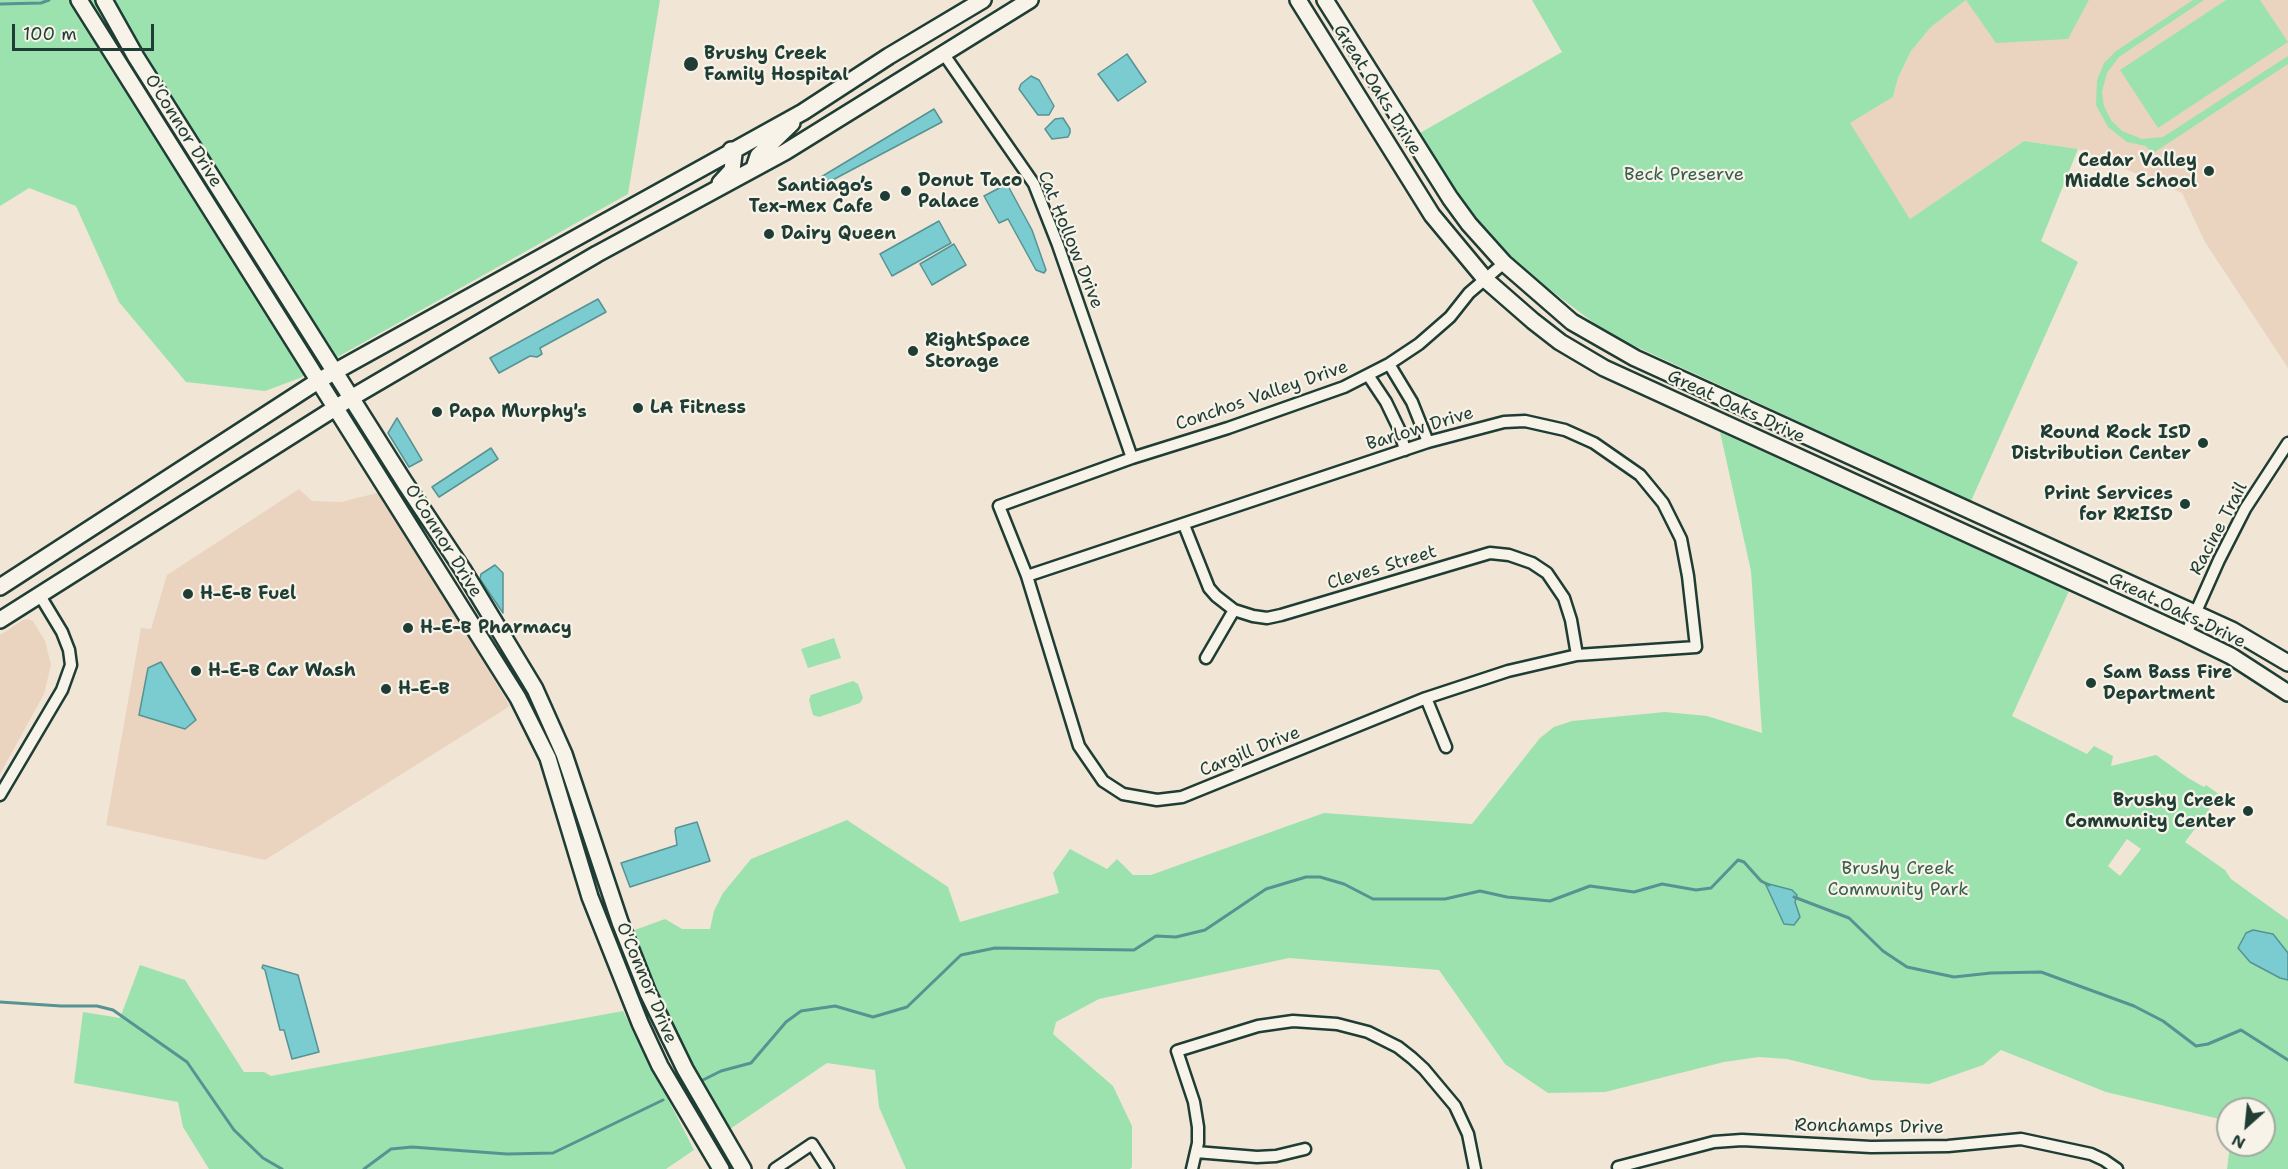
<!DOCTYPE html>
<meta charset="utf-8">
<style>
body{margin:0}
#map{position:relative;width:2288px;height:1169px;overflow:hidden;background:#f1e5d6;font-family:"Shantell Sans",sans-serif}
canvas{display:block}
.north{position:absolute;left:2216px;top:1097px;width:60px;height:60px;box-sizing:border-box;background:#f7f3e8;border:2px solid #a1aaa0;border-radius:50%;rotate:207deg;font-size:16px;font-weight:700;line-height:24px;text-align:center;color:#1f3d34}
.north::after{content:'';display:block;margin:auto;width:21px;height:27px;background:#1f3d34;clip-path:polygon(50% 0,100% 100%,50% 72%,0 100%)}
.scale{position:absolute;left:12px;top:24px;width:142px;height:27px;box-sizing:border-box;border:3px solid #1f3d34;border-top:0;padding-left:8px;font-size:18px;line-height:21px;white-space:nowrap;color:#1f3d34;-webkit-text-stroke:4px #f7f3e8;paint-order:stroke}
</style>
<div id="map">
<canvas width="2288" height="1169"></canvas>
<div class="north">N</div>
<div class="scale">100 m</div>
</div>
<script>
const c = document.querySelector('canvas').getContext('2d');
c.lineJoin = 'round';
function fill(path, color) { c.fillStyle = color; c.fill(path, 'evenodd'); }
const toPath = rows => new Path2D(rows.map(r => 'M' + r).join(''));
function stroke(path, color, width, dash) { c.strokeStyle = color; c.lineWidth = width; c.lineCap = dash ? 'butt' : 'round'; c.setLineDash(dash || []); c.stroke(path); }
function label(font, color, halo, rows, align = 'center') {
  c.font = font + ' "Shantell Sans",sans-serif'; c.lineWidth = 4.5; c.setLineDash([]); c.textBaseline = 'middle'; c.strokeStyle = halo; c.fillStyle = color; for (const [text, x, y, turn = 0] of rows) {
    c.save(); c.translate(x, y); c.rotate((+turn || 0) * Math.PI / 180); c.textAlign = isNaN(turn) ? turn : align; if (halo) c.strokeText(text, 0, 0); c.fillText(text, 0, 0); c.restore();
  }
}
const built = toPath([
 [1966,0,2067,39,2089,0,2288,0,2288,368,2205,242,2182,193,2078,149,2024,141,1910,219,1849,123,1893,97,1898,78,1911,51,1931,27],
 [299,489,312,501,341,502,381,492,510,706,265,860,106,825,141,628,151,629,167,575],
 [28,619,33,621,45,641,51,665,44,694,0,774,0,635,23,620]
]);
const green = toPath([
 [0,0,660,0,628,194,300,378,265,391,186,382,119,302,76,206,29,188,0,206],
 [1532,0,2089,0,2068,39,1996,43,1966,0,1931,27,1911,51,1898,78,1893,97,1850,123,1910,219,2024,141,2078,149,2041,241,2078,262,1971,501,1624,341,1598,326,1537,280,1503,249,1473,215,1444,174,1420,133,1562,52],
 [2193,0,2204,0,2119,57,2107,73,2102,92,2104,106,2111,120,2122,131,2142,139,2163,137,2288,56,2288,64,2152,154,2146,146,2127,142,2108,127,2096,105,2097,80,2104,63,2116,51],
 [2226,0,2260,0,2288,42,2158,128,2120,70],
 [1720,432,2069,591,2012,716,2087,754,2094,746,2113,756,2111,766,2156,755,2188,778,2204,787,2206,785,2220,795,2185,842,2225,870,2231,879,2288,920,2288,1169,2227,1169,2230,1145,2264,1145,2264,1109,2228,1109,2228,1121,2106,1092,2001,1050,1983,1065,1929,1084,1872,1080,1787,1059,1759,1057,1724,1062,1605,1092,1548,1093,1505,1064,1439,970,1289,958,1099,999,1056,1022,1053,1034,1113,1086,1132,1126,1132,1167,1130,1169,906,1169,879,1107,875,1070,827,1063,727,1131,674,1027,632,931,665,919,682,929,710,929,714,911,723,893,751,859,847,820,948,887,960,922,1059,893,1053,873,1070,849,1107,869,1117,859,1133,875,1151,875,1324,813,1472,824,1540,738,1554,727,1572,721,1665,712,1707,716,1762,733,1751,571],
 [2127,839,2141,849,2120,876,2108,866],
 [834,638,841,658,808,668,801,649],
 [853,681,858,684,863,698,860,703,819,717,813,715,809,700,811,695],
 [140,965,185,980,244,1072,264,1072,271,1076,623,1011,694,1150,666,1169,209,1169,183,1127,178,1102,74,1083,83,1012,120,1018]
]);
const water = toPath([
 [1127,54,1146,82,1118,101,1098,74,1127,54],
 [1031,76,1039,80,1054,106,1049,115,1038,115,1019,89,1021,84,1031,76],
 [934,109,942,122,825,184,821,177,934,109],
 [1063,118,1070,129,1070,133,1068,137,1052,139,1045,129,1055,119,1063,118],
 [1007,184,1032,230,1046,270,1044,273,1036,270,1008,219,999,223,984,196,1007,184],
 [939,221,951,243,892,276,880,254,939,221],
 [954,244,966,265,932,285,920,264,954,244],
 [598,299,606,312,540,348,542,354,537,357,530,356,499,373,490,358,598,299],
 [397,418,422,460,409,467,388,433,397,418],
 [491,448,498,459,439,497,432,487,491,448],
 [495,565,503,573,503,613,480,579,481,574,495,565],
 [161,662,196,720,185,729,139,715,148,668,161,662],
 [697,822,710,861,630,887,621,863,677,845,675,831,676,828,697,822],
 [1765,883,1792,890,1797,895,1795,902,1800,917,1794,925,1784,924,1765,883],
 [2253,930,2273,934,2288,953,2288,980,2280,978,2250,962,2238,948,2246,933,2253,930],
 [263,965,298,975,319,1052,292,1059,284,1030,280,1030,265,970,262,968,263,965]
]);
const stream = toPath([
 [0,4,41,3,49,0],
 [1794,897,1849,918,1883,951,1907,967,1954,977,1991,973,2041,972,2134,1006,2163,1021,2196,1046,2208,1044,2241,1030,2288,1060],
 [0,1002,61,1006,97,1006,113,1010,187,1062,234,1130,263,1158,282,1169],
 [703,1080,721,1071,751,1063,786,1022,801,1011,835,1006,873,1017,907,1007,961,955,995,948,1134,950,1156,936,1176,937,1205,930,1266,889,1306,877,1320,877,1344,884,1373,899,1445,899,1480,891,1507,897,1550,901,1590,886,1634,892,1662,884,1696,890,1711,888,1738,860,1744,862,1761,881,1769,885],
 [364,1169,391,1149,412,1147,507,1154,553,1153,663,1100]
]);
const street = toPath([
 [943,53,1034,184,1058,245,1132,458],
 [1389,364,1412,402,1428,442],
 [1368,375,1386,402,1399,429,1405,450],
 [1184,525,1209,588,1216,596,1234,610,1253,616,1267,618,1281,615,1490,553,1509,555,1532,563,1547,573,1564,598,1571,620,1577,655],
 [1027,576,1428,442,1504,422,1525,421,1565,430,1594,443,1640,475,1663,503,1681,539,1688,576,1696,647,1577,655,1508,671,1426,698,1182,797,1157,800,1123,794,1103,781,1079,746,1027,576,999,506,1132,458,1228,428,1344,387,1389,364,1419,344,1450,317,1469,293,1504,263],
 [2186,634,2219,560,2245,509,2288,443],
 [1206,658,1234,610],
 [1426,698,1446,747],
 [0,795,62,690,71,665,69,650,62,632,39,594],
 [1196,1152,1257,1157,1276,1156,1305,1149],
 [775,1169,812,1144,828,1169],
 [1192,1169,1198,1143,1198,1127,1194,1102,1177,1051,1258,1026,1293,1021,1337,1024,1368,1032,1398,1047,1412,1058,1424,1069,1455,1106,1468,1134,1475,1169],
 [1619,1169,1618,1167,1714,1142,1742,1140,1871,1147,1948,1146,2021,1139,2091,1154,2104,1160,2117,1169]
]);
const secondary = toPath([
 [79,0,518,698,548,758,590,897,640,1023,660,1066,721,1169],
 [104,0,136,57,405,483,463,570,535,689,564,754,620,922,648,993,685,1069,743,1169],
 [1298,0,1432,215,1486,280,1533,321,1560,342,1604,368,2186,634,2231,656,2288,693],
 [1325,0,1450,198,1469,224,1504,263,1572,322,1635,358,2232,630,2288,663],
 [754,168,758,156,792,123],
 [720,183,732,170,734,154,731,150],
 [0,587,318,381,803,112,889,56,983,0],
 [0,620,351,398,597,254,785,152,1030,0]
]);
const markers = [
 [691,64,8,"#1f3d34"],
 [2209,171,6,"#1f3d34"],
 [906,191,6,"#1f3d34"],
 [885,196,6,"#1f3d34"],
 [769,234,6,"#1f3d34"],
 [913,351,6,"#1f3d34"],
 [638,408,6,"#1f3d34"],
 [437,412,6,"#1f3d34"],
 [2203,443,6,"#1f3d34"],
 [2185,504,6,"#1f3d34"],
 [188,594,6,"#1f3d34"],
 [408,628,6,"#1f3d34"],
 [196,671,6,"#1f3d34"],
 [2091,683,6,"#1f3d34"],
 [386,689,6,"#1f3d34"],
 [2248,811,6,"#1f3d34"]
];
const poiNames = [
 ["Brushy Creek",704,54],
 ["Family Hospital",704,75],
 ["Cedar Valley",2197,161,"right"],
 ["Middle School",2197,182,"right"],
 ["Donut Taco",918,181],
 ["Palace",918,202],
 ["Santiago’s",873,186,"right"],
 ["Tex-Mex Cafe",873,207,"right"],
 ["Dairy Queen",781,234],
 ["RightSpace",925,341],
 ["Storage",925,362],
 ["LA Fitness",650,408],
 ["Papa Murphy's",449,412],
 ["Round Rock ISD",2191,433,"right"],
 ["Distribution Center",2191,454,"right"],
 ["Print Services",2173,494,"right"],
 ["for RRISD",2173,515,"right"],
 ["H-E-B Fuel",200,594],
 ["H-E-B Pharmacy",420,628],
 ["H-E-B Car Wash",208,671],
 ["Sam Bass Fire",2103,673],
 ["Department",2103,694],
 ["H-E-B",398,689],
 ["Brushy Creek",2236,801,"right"],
 ["Community Center",2236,822,"right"]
];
const streetNames = [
 ["Great Oaks Drive",1377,90,58],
 ["O'Connor Drive",183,131,58],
 ["Cat Hollow Drive",1070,240,68],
 ["Conchos Valley Drive",1262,396,-19],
 ["Great Oaks Drive",1736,407,25],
 ["Barlow Drive",1420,429,-17],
 ["Racine Trail",2219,529,-62],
 ["O'Connor Drive",443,541,58],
 ["Cleves Street",1382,568,-17],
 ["Great Oaks Drive",2177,611,26],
 ["Cargill Drive",1250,752,-22],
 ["O'Connor Drive",646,983,67],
 ["Ronchamps Drive",1869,1127,1]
];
const parkNames = [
 ["Beck Preserve",1684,175],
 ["Brushy Creek",1898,869],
 ["Community Park",1898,890]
];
fill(built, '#ead4c0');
fill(green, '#9ce2ae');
fill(water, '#7bccd1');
stroke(water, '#569392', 1.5);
stroke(stream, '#569392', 3);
stroke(street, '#1f3d34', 15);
stroke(secondary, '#1f3d34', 20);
stroke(street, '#f7f3e8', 10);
stroke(secondary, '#f7f3e8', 15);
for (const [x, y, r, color] of markers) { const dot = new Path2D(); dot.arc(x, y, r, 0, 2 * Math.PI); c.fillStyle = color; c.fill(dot); stroke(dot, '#f7f3e8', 2); }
label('bold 18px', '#1f3d34', '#f7f3e8', poiNames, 'left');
label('18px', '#1f3d34', '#f7f3e8', streetNames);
label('18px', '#385e4c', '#f7f3e8', parkNames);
</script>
